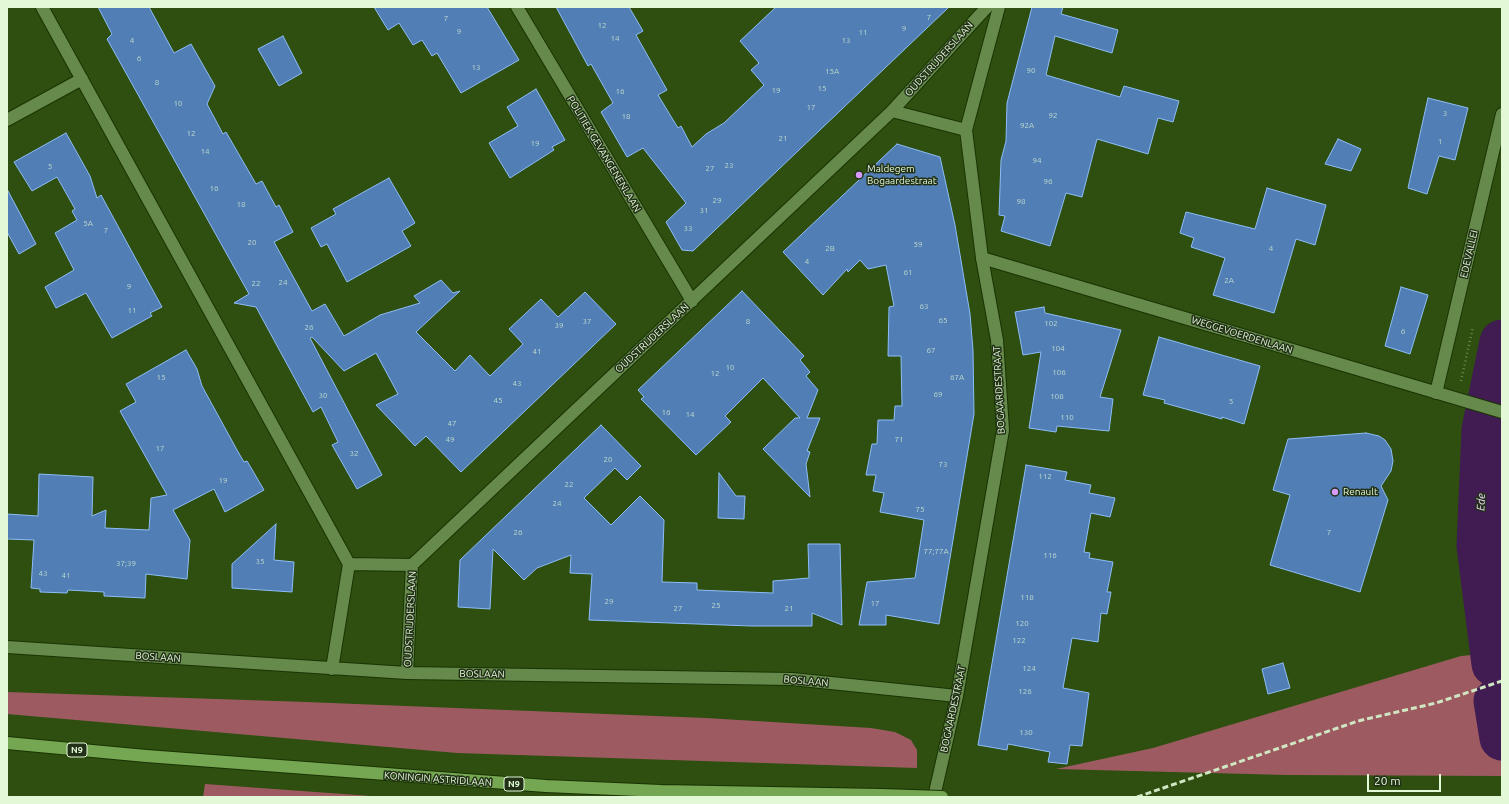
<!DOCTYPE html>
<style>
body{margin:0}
#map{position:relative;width:1509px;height:804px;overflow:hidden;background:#2e4f10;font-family:Ubuntu,sans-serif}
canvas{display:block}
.frame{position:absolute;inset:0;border:8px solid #e3f8d7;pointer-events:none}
.scale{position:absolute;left:1367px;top:774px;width:74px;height:18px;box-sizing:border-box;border:2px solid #e3f8d7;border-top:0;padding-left:5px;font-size:12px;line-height:14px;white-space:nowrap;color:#e3f8d7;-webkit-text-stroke:3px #213016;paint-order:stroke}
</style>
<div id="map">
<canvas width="1509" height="804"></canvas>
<div class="frame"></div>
<div class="scale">20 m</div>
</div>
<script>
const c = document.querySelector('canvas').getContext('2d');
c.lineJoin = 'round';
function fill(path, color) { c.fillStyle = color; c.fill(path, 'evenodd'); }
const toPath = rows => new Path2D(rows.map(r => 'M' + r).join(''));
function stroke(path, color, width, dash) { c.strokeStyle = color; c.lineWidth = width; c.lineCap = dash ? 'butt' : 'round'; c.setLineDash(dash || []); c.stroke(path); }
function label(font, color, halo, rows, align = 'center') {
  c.font = font + ' Ubuntu,sans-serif'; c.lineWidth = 3; c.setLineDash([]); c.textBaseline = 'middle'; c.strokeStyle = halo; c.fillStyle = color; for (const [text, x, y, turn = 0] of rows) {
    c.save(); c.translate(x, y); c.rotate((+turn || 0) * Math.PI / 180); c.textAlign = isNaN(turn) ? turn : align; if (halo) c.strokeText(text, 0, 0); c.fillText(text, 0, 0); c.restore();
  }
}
const green = toPath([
 [1502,652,1502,776,1287,775,1056,769,1153,748,1461,656],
 [7,692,306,702,706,718,871,728,895,732,911,740,917,750,917,768,457,753,7,714],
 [205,784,385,797,203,797]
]);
const river = toPath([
 [1494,664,1479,546,1484,430,1502,342],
 [1496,701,1502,738]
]);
const building = toPath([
 [98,7,149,7,174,53,191,44,215,86,207,104,223,134,226,132,256,184,262,181,276,207,279,205,293,232,274,242,312,311,325,304,344,336,380,315,420,303,414,296,441,280,453,293,460,291,416,332,455,371,470,355,490,376,523,344,509,329,541,299,558,317,585,292,616,324,461,472,426,436,415,446,376,405,398,394,376,353,344,371,312,337,310,338,382,475,357,489,332,445,338,442,321,407,313,412,256,307,234,303,249,294,107,39,112,34,98,7],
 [374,7,487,7,519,60,461,93,437,53,432,56,422,40,413,45,399,23,388,30,374,7],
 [556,7,629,7,643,31,636,35,667,90,658,95,678,128,681,126,692,147,706,134,724,123,764,85,751,70,759,63,740,41,776,7,949,7,693,251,682,250,666,222,686,203,643,148,627,157,601,112,613,103,591,64,588,66,556,7],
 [1032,7,1063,7,1061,14,1118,30,1112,53,1055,36,1046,75,1120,97,1124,86,1179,101,1173,122,1158,118,1148,154,1097,139,1082,197,1066,193,1050,246,1001,231,1005,216,999,215,1001,160,1006,141,1007,103,1032,7],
 [283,36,302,73,279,86,258,49,283,36],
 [536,89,565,140,552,147,554,150,510,178,489,143,518,126,507,107,536,89],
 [1428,98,1468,108,1455,160,1439,156,1427,194,1408,188,1428,98],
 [66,133,90,176,97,198,101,195,162,307,150,313,152,316,112,338,86,293,56,308,45,287,74,270,55,233,77,220,72,211,75,209,57,177,32,191,14,162,66,133],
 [1338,139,1361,149,1351,171,1325,164,1338,139],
 [897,144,940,157,955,225,970,314,973,350,974,414,939,624,886,615,886,625,859,625,867,582,915,578,924,520,880,512,884,493,873,491,876,475,866,475,872,444,877,444,878,420,894,420,895,406,902,406,901,356,888,356,889,307,894,306,886,265,868,269,860,260,848,272,847,269,823,295,783,252,897,144],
 [389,178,415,223,402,231,411,246,347,282,327,244,321,247,311,228,336,214,333,209,389,178],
 [1267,188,1326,205,1315,245,1296,239,1274,313,1213,295,1225,258,1191,247,1194,238,1180,233,1186,212,1255,229,1267,188],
 [7,189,36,244,19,254,7,232,7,189],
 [1401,287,1428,295,1410,354,1385,346,1401,287],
 [742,291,804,356,800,360,810,372,806,376,818,390,807,418,820,418,807,451,810,452,806,464,810,497,763,449,795,418,800,418,763,378,725,416,731,422,696,455,641,399,644,397,638,390,742,291],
 [1044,307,1045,313,1121,330,1100,397,1113,399,1109,431,1057,426,1056,432,1029,428,1041,352,1023,355,1015,312,1044,307],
 [1159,337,1260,366,1244,424,1222,417,1222,419,1164,403,1165,400,1143,395,1159,337],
 [186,350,197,369,202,386,237,450,244,462,247,461,264,490,225,512,214,489,173,510,190,540,187,579,146,574,145,598,104,596,104,592,68,590,67,593,40,592,40,589,31,588,34,540,7,539,7,514,38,516,39,474,93,477,92,516,106,510,105,528,149,530,151,498,167,495,120,411,136,402,126,384,186,350],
 [601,425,641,466,627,480,615,468,584,498,611,525,640,496,664,520,662,582,697,583,697,590,773,593,773,581,809,578,808,544,840,544,842,625,812,613,812,626,751,626,589,620,592,574,570,573,571,555,537,568,524,580,493,549,490,609,458,607,460,560,601,425],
 [1366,433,1379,436,1385,440,1391,449,1393,461,1391,471,1381,486,1388,500,1360,592,1270,565,1290,495,1273,490,1288,439,1366,433],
 [1026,465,1067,472,1065,480,1091,485,1089,493,1115,498,1110,517,1091,513,1084,552,1090,553,1089,558,1113,562,1107,592,1111,592,1107,614,1101,613,1098,642,1072,638,1063,688,1089,693,1082,746,1070,745,1067,764,1048,762,1050,752,1008,744,1007,750,978,745,1026,465],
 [719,473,736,496,745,496,744,519,718,518,719,473],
 [276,524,274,560,294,562,292,592,232,588,232,564,276,524],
 [1283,663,1290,688,1268,694,1262,669,1283,663]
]);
const path = toPath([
 [1461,381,1473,327],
 [7,796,10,797]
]);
const street = toPath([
 [42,7,349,564,332,669],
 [517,7,692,301],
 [999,7,966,130,982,258,1502,412],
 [892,111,966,130],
 [7,120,82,79],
 [1436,393,1502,114],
 [349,564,412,565,407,673],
 [412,565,892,111,987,7],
 [7,647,407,673,792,679,957,696]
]);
const secondary = toPath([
 [934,797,957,696,1003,430,997,340,982,258]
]);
const primary = toPath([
 [7,743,146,756,546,786,661,791,881,795]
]);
const rail = toPath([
 [1137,797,1358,721,1436,703,1502,681]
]);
const primaryBridge = toPath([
 [881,795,942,797]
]);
const markers = [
 [859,175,4,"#d89af8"],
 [1335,492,4,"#d89af8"]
];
const numberNames = [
 ["7",929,17],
 ["7",446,18],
 ["12",602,25],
 ["9",904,28],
 ["9",459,31],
 ["11",863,32],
 ["14",615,38],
 ["4",132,40],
 ["13",846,40],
 ["6",139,58],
 ["13",476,67],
 ["90",1031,70],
 ["15A",832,71],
 ["8",157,82],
 ["15",822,88],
 ["19",776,90],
 ["16",620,91],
 ["10",178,103],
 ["17",811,107],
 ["3",1445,113],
 ["92",1053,115],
 ["18",626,116],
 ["92A",1027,125],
 ["12",191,133],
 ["21",783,138],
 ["1",1440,141],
 ["19",535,143],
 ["14",205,151],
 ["94",1037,160],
 ["23",729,165],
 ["5",50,166],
 ["27",710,168],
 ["96",1048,181],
 ["16",214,188],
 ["29",717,200],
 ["98",1021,201],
 ["18",241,204],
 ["31",704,210],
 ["5A",88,223],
 ["33",688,228],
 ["7",106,230],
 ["20",252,242],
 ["59",918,244],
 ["2B",830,248],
 ["4",1271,248],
 ["4",807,261],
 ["61",908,272],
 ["2A",1229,280],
 ["24",283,282],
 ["22",256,283],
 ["9",129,286],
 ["63",924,306],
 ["11",132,310],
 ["65",943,320],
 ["37",587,321],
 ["8",748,321],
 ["102",1051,323],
 ["39",559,325],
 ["26",309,327],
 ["6",1403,331],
 ["104",1058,348],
 ["67",931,350],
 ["41",537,351],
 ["10",730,367],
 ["106",1059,372],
 ["12",715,373],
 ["15",161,377],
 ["67A",957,377],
 ["43",517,383],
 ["69",938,394],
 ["30",323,395],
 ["108",1057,396],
 ["45",498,400],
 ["5",1231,401],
 ["16",666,412],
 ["14",690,414],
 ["110",1067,417],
 ["47",452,423],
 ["49",450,439],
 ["71",899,439],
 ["17",160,448],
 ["32",354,453],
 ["20",608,459],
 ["73",943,464],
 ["112",1045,476],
 ["19",223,480],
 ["22",569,484],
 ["24",557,503],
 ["75",920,509],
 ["26",518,532],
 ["7",1329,532],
 ["77;77A",936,551],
 ["116",1050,555],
 ["35",260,561],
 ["37;39",126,563],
 ["43",43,573],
 ["41",66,575],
 ["118",1027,597],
 ["29",609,601],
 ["17",875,603],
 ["25",716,605],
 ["27",678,608],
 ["21",789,608],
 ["120",1022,623],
 ["122",1019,640],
 ["124",1029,668],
 ["126",1025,691],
 ["130",1026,732]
];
const shields = [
 [77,750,20],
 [514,784,20]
];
const shieldNames = [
 ["N9",77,750],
 ["N9",514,784]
];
const streetNames = [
 ["OUDSTRIJDERSLAAN",939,59,-48],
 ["POLITIEK GEVANGENENLAAN",604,154,59],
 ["EDEVALLEI",1469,254,-77],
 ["WEGGEVOERDENLAAN",1242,335,17],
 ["OUDSTRIJDERSLAAN",652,338,-43],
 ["BOGAARDESTRAAT",999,390,-93],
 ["OUDSTRIJDERSLAAN",410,619,-87],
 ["BOSLAAN",158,657,4],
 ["BOSLAAN",482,674,1],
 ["BOSLAAN",806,681,5],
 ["BOGAARDESTRAAT",953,709,-78],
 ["KONINGIN ASTRIDLAAN",438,779,4]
];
const poiNames = [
 ["Maldegem",867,169],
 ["Bogaardestraat",867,181],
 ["Renault",1343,492]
];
const waterNames = [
 ["Ede",1481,502,-87]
];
fill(green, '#9d5b61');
stroke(river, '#411c52', 45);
fill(building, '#517eb4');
stroke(building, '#8ebdf7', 1);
stroke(street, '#1a3303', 14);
stroke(secondary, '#1a3303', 14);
stroke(primary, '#1a3303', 14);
stroke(path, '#6a8752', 2.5, [1, 3]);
stroke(street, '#658a4c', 12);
stroke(secondary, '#658a4c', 12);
stroke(primary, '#75a651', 12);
stroke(rail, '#d1e7c3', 3, [6, 3]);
stroke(primaryBridge, '#1a3303', 14, []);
stroke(primaryBridge, '#75a651', 12);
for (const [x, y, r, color] of markers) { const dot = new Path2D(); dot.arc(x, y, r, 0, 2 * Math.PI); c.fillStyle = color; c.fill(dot); stroke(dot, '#213016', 1.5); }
label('8px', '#bedace', null, numberNames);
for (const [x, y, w] of shields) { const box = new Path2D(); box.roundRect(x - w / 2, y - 7, w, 14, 3); c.fillStyle = '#213016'; c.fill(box); stroke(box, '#e3f8d7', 1); }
label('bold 9px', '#e3f8d7', null, shieldNames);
label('10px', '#e3f8d7', '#213016', streetNames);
label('10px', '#e3f8d7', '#213016', poiNames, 'left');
label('italic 11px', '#f1dbfd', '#213016', waterNames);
</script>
